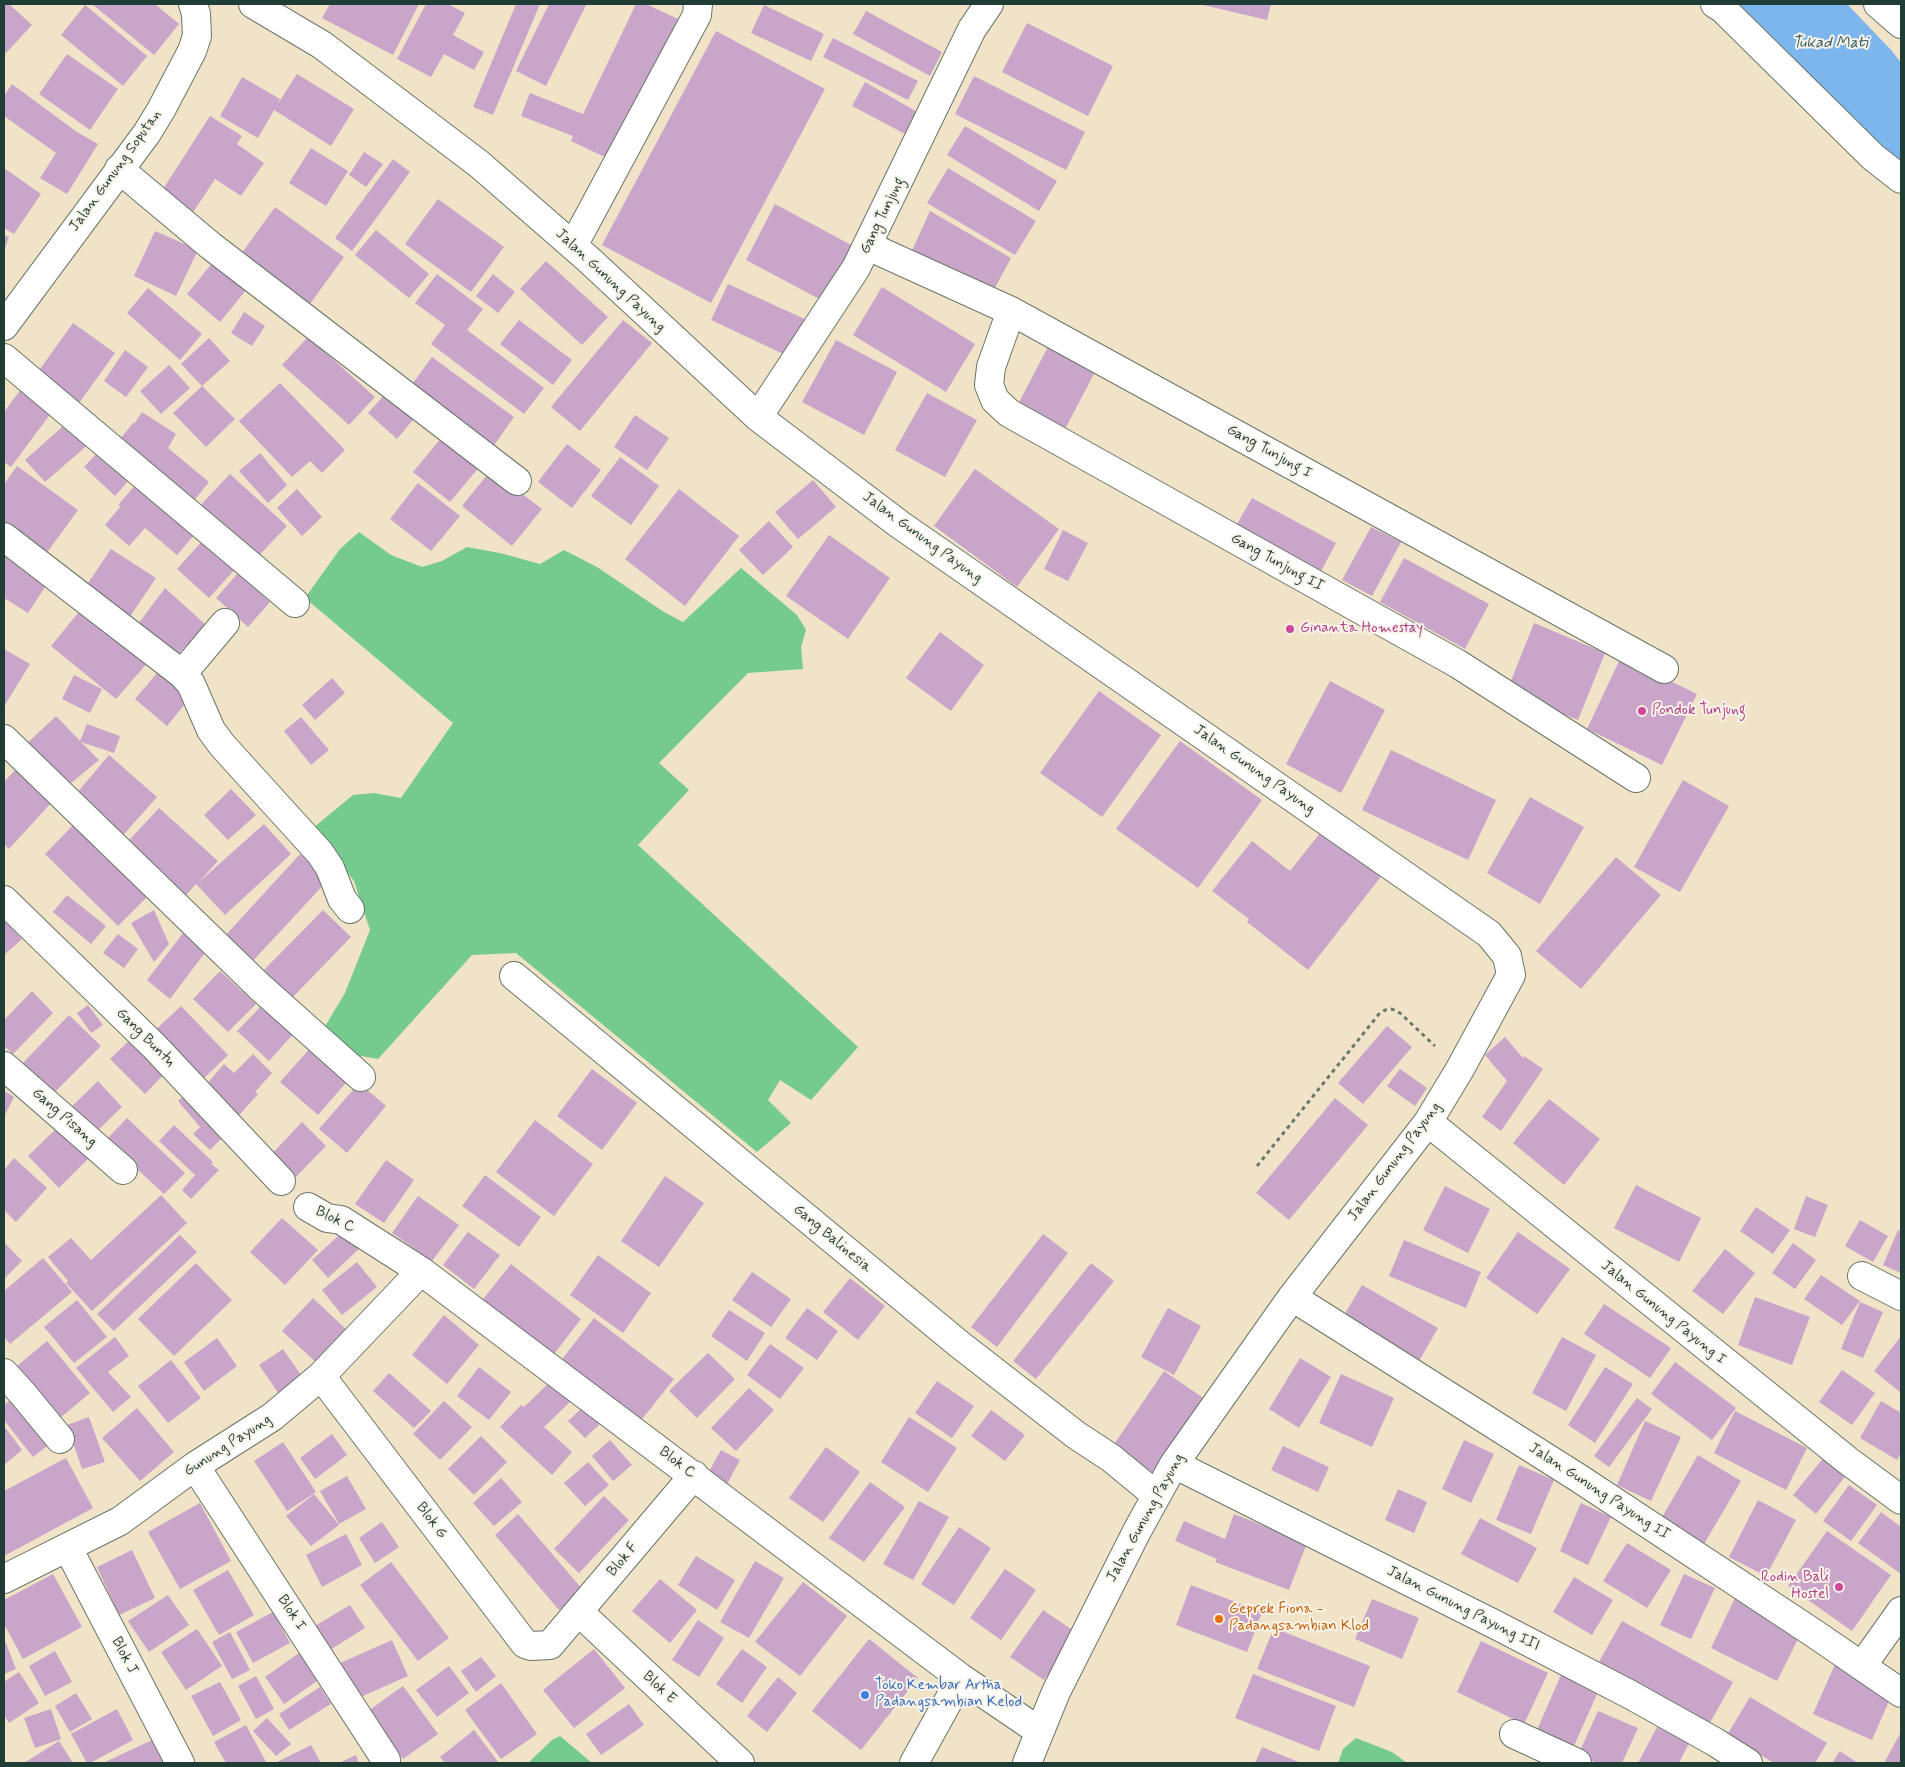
<!DOCTYPE html>
<style>
body{margin:0}
#map{position:relative;width:1905px;height:1767px;overflow:hidden;background:#f1e3c8;font-family:Mynerve,sans-serif}
canvas{display:block}
.frame{position:absolute;inset:0;border:5px solid #1f3d34;pointer-events:none}
</style>
<div id="map">
<canvas width="1905" height="1767"></canvas>
<div class="frame"></div>
</div>
<script>
const c = document.querySelector('canvas').getContext('2d');
c.lineJoin = 'round';
function fill(path, color) { c.fillStyle = color; c.fill(path, 'evenodd'); }
const toPath = rows => new Path2D(rows.map(r => 'M' + r).join(''));
function stroke(path, color, width, dash) { c.strokeStyle = color; c.lineWidth = width; c.lineCap = dash ? 'butt' : 'round'; c.setLineDash(dash || []); c.stroke(path); }
function label(font, color, halo, rows, align = 'center') {
  c.font = font + ' Mynerve,sans-serif'; c.lineWidth = 4; c.setLineDash([]); c.textBaseline = 'middle'; c.strokeStyle = halo; c.fillStyle = color; for (const [text, x, y, turn = 0] of rows) {
    c.save(); c.translate(x, y); c.rotate((+turn || 0) * Math.PI / 180); c.textAlign = isNaN(turn) ? turn : align; if (halo) c.strokeText(text, 0, 0); c.fillText(text, 0, 0); c.restore();
  }
}
const green = toPath([
 [359,532,391,555,422,567,442,561,467,547,500,553,540,564,564,550,597,567,664,612,683,622,741,568,797,615,806,630,801,647,803,669,748,673,659,763,689,790,638,845,858,1047,811,1100,780,1080,768,1100,791,1123,757,1152,516,953,472,955,378,1059,355,1055,324,1028,345,993,370,930,354,881,313,828,353,795,374,793,401,798,453,723,305,598,340,549],
 [560,1736,592,1763,528,1763,552,1740],
 [1356,1738,1392,1752,1407,1763,1338,1763,1343,1749]
]);
const water = toPath([
 [1727,4,1847,4,1892,51,1901,63,1901,170]
]);
const building = toPath([
 [4,4,9,4,32,25,6,53,4,51],
 [92,4,155,4,179,24,154,55],
 [330,4,419,4,393,55,322,18],
 [426,4,448,4,465,13,453,35,484,52,474,70,444,54,431,77,397,59],
 [516,4,540,4,493,115,473,107],
 [549,4,586,5,546,86,516,71],
 [636,4,646,4,678,19,611,160,571,141,573,136,521,116,530,93,583,114],
 [1199,4,1271,4,1267,20],
 [85,5,147,56,123,86,61,35],
 [764,5,824,34,811,61,751,33],
 [866,11,942,52,930,76,853,34],
 [1027,23,1113,66,1088,116,1002,72],
 [716,31,825,89,711,303,602,245],
 [833,38,918,81,908,100,823,57],
 [67,54,118,89,90,130,39,94],
 [297,74,354,109,331,146,274,110,258,138,220,116,242,77,280,99,277,105],
 [974,76,1085,132,1066,170,955,114],
 [865,82,919,113,907,135,852,106],
 [12,84,77,132,98,144,67,194,40,178,56,153,4,116,4,96],
 [210,116,242,136,237,144,264,163,241,196,215,179,190,217,158,197],
 [965,126,1057,181,1039,211,947,155],
 [311,148,348,171,326,206,289,183],
 [364,152,383,164,366,187,349,175],
 [393,159,410,172,352,251,335,238],
 [4,168,41,194,14,234,4,228],
 [948,168,1036,221,1015,255,927,203],
 [438,199,504,247,471,292,405,244],
 [775,204,853,246,823,301,746,260],
 [275,207,344,257,310,304,241,254],
 [930,211,1011,258,990,297,910,255],
 [376,230,429,274,409,298,355,255],
 [155,231,198,250,176,296,134,276],
 [4,235,9,237,4,251],
 [546,261,608,317,582,345,520,289],
 [213,262,247,289,220,322,187,294],
 [437,274,483,309,467,330,544,388,524,414,431,344,445,325,415,303],
 [493,274,515,292,498,313,476,296],
 [728,284,809,321,792,358,711,320],
 [882,287,975,344,946,392,853,335],
 [148,288,202,334,180,360,127,313],
 [244,312,265,326,252,346,231,333],
 [519,320,572,360,553,385,500,344],
 [623,320,652,343,580,431,551,407],
 [73,323,115,353,77,406,35,376],
 [308,337,375,397,349,425,282,365],
 [209,338,230,361,202,386,181,364],
 [836,340,897,372,864,435,802,402],
 [1050,343,1097,368,1064,431,1017,406],
 [125,350,148,367,126,397,104,381],
 [432,357,514,417,490,451,407,391],
 [169,365,190,388,161,414,140,391],
 [28,380,57,405,11,467,4,462,4,412],
 [280,383,345,450,322,473,310,461,292,477,239,421],
 [202,386,235,419,206,447,173,413],
 [389,390,417,415,397,439,368,413],
 [927,393,977,420,945,477,895,450],
 [142,412,176,434,168,448,209,482,189,507,114,446,134,422,135,423],
 [635,415,669,438,647,470,614,447],
 [71,419,91,442,45,482,25,460],
 [443,436,480,466,450,502,413,472],
 [567,444,601,470,572,508,538,482],
 [104,446,135,473,115,496,84,467],
 [260,453,287,485,268,503,239,471],
 [620,457,659,486,631,525,591,496],
 [17,466,78,510,43,558,4,530,4,484],
 [975,469,1059,529,1017,587,934,526],
 [491,470,542,509,512,546,462,506],
 [230,474,287,526,250,565,194,512],
 [143,476,201,527,177,555,145,528,129,546,105,525,121,506,118,505],
 [813,480,836,507,798,539,775,512],
 [418,483,460,516,431,551,390,519],
 [297,489,322,517,302,536,277,508],
 [679,489,739,536,685,606,625,559],
 [1252,498,1336,543,1319,575,1234,529],
 [769,521,793,547,763,575,739,550],
 [1371,527,1401,542,1372,596,1342,580],
 [1063,530,1088,543,1068,581,1044,569],
 [829,535,890,578,848,639,786,596],
 [204,539,236,568,209,598,177,569],
 [4,543,51,578,28,613,4,598],
 [111,549,156,578,129,618,84,589],
 [1404,558,1489,604,1465,649,1380,602],
 [238,573,270,602,248,627,216,598],
 [165,588,206,625,175,657,138,624],
 [83,607,149,661,116,699,51,646],
 [1534,623,1605,653,1578,720,1507,691],
 [940,632,984,665,951,711,906,678],
 [4,649,30,664,5,705,4,705],
 [1621,657,1697,694,1662,765,1587,729],
 [157,673,189,699,167,726,135,699],
 [74,675,102,689,90,713,62,699],
 [332,678,345,693,315,720,302,705],
 [1330,681,1385,710,1341,793,1286,764],
 [1099,691,1161,735,1102,817,1040,773],
 [56,716,80,741,87,724,120,736,114,753,81,742,99,760,64,789,21,749],
 [301,717,329,750,311,765,284,731],
 [1180,741,1262,800,1198,888,1116,829],
 [1391,750,1496,800,1468,860,1362,810],
 [109,755,157,797,117,842,70,801],
 [16,769,52,802,9,849,4,844,4,782],
 [1683,780,1729,806,1680,892,1634,867],
 [231,789,256,815,228,840,204,815],
 [1530,797,1584,827,1540,904,1487,873],
 [159,808,218,861,198,883,264,824,291,854,225,915,196,884,180,902,121,849],
 [77,821,150,894,118,926,45,854],
 [1324,828,1383,874,1308,970,1247,922,1249,919,1212,891,1252,841,1290,871],
 [300,854,328,880,251,963,223,938],
 [1616,857,1661,895,1581,989,1536,951],
 [67,895,106,926,91,944,53,912],
 [154,910,169,944,154,962,131,923],
 [323,910,351,937,292,998,264,970],
 [4,920,22,939,4,955],
 [187,928,210,946,170,999,147,980],
 [118,934,138,949,124,968,103,953],
 [220,971,256,1004,228,1032,193,999],
 [32,991,53,1013,13,1054,4,1046,4,1020],
 [265,1002,296,1031,269,1061,237,1031],
 [88,1005,103,1025,91,1033,77,1013],
 [181,1006,228,1055,199,1083,151,1034],
 [69,1015,101,1046,52,1095,21,1065],
 [1387,1026,1412,1047,1363,1104,1338,1083],
 [135,1035,169,1069,145,1094,110,1059],
 [1505,1037,1523,1058,1524,1056,1543,1069,1501,1131,1482,1117,1507,1081,1485,1055],
 [313,1045,351,1077,318,1115,280,1082],
 [253,1054,272,1073,255,1092,258,1094,234,1121,200,1092,224,1064,234,1073],
 [592,1069,637,1103,602,1150,557,1116],
 [1400,1069,1427,1088,1415,1106,1387,1086],
 [98,1081,122,1107,93,1135,69,1109],
 [359,1083,386,1106,347,1153,319,1129],
 [191,1089,230,1130,210,1150,193,1134,200,1127,178,1101],
 [4,1091,14,1097,4,1117],
 [1335,1098,1368,1125,1289,1220,1256,1193],
 [1549,1099,1600,1139,1564,1185,1513,1143],
 [127,1118,185,1173,164,1194,106,1140],
 [535,1120,593,1164,554,1216,496,1172],
 [302,1122,326,1146,291,1182,267,1159],
 [60,1125,91,1156,59,1188,28,1156],
 [174,1125,213,1162,211,1164,219,1170,191,1199,182,1190,195,1175,159,1141],
 [14,1158,47,1188,16,1222,4,1210,4,1170],
 [386,1160,414,1180,384,1223,355,1204],
 [485,1175,541,1217,519,1247,462,1206],
 [665,1176,704,1203,659,1267,621,1241],
 [1636,1185,1701,1218,1679,1262,1614,1228],
 [1445,1186,1490,1209,1468,1253,1423,1230],
 [161,1195,187,1223,92,1311,66,1283,68,1281,48,1257,71,1238,91,1260],
 [418,1196,459,1225,432,1261,392,1233],
 [1806,1196,1828,1205,1815,1237,1794,1229],
 [1756,1207,1790,1230,1773,1254,1740,1231],
 [282,1218,318,1250,285,1285,250,1252],
 [1860,1220,1888,1236,1873,1262,1845,1246],
 [347,1228,363,1245,328,1278,312,1260],
 [1898,1230,1901,1232,1901,1273,1883,1265],
 [468,1232,500,1255,474,1289,443,1265],
 [1518,1232,1570,1269,1537,1314,1486,1278],
 [1043,1234,1068,1253,997,1347,971,1327],
 [180,1235,197,1252,114,1331,97,1314],
 [1404,1240,1481,1272,1466,1308,1389,1276],
 [4,1242,22,1261,4,1279],
 [1793,1243,1816,1260,1795,1289,1772,1273],
 [1725,1249,1755,1273,1723,1314,1692,1291],
 [598,1255,651,1293,623,1333,570,1295],
 [43,1258,72,1292,10,1344,4,1337,4,1291],
 [357,1262,377,1287,342,1315,322,1290],
 [196,1263,232,1300,174,1356,138,1319],
 [1091,1263,1114,1281,1036,1379,1013,1361],
 [511,1264,581,1319,551,1358,480,1303],
 [752,1272,791,1299,771,1327,732,1300],
 [1821,1275,1860,1301,1842,1325,1804,1299],
 [850,1278,885,1306,858,1340,823,1312],
 [1362,1285,1438,1328,1419,1361,1343,1317],
 [1755,1297,1810,1317,1792,1365,1738,1345],
 [313,1298,351,1334,320,1366,282,1331],
 [77,1300,107,1337,74,1363,44,1327],
 [1860,1302,1883,1312,1863,1358,1841,1349],
 [1604,1304,1671,1348,1650,1378,1584,1334],
 [807,1308,838,1331,817,1360,785,1338],
 [1168,1308,1201,1326,1174,1375,1141,1357],
 [729,1310,765,1333,747,1361,711,1336],
 [444,1315,479,1345,447,1384,412,1355],
 [594,1318,674,1379,639,1423,560,1362],
 [1901,1336,1901,1393,1874,1371],
 [115,1337,129,1356,108,1372,131,1397,113,1412,76,1368],
 [1562,1337,1596,1355,1566,1411,1532,1393],
 [217,1338,237,1366,204,1391,184,1362],
 [47,1341,90,1393,54,1423,11,1371],
 [770,1344,804,1368,780,1399,747,1375],
 [283,1349,303,1378,279,1394,259,1365],
 [708,1353,735,1379,697,1418,669,1391],
 [1300,1358,1331,1377,1299,1428,1269,1409],
 [171,1360,201,1398,168,1423,138,1386],
 [1675,1362,1736,1408,1712,1440,1651,1394],
 [479,1367,511,1392,489,1420,457,1396],
 [1605,1367,1633,1384,1595,1443,1568,1425],
 [1842,1370,1875,1393,1852,1425,1819,1402],
 [1164,1371,1209,1402,1158,1476,1113,1446],
 [389,1373,431,1411,414,1428,373,1391],
 [1341,1374,1394,1398,1372,1447,1319,1423],
 [555,1377,575,1397,544,1427,572,1452,552,1475,500,1427,521,1405,524,1407],
 [937,1381,974,1406,952,1438,915,1413],
 [749,1388,774,1410,736,1451,711,1428],
 [19,1394,55,1440,33,1457,4,1420,4,1405],
 [1637,1398,1652,1409,1609,1467,1594,1456],
 [444,1401,472,1427,440,1460,413,1434],
 [1881,1401,1901,1413,1901,1453,1897,1460,1860,1438],
 [586,1404,603,1421,585,1438,568,1421],
 [137,1408,174,1452,140,1481,102,1438],
 [991,1410,1025,1435,1005,1461,971,1436],
 [1735,1411,1807,1448,1786,1490,1714,1453],
 [89,1417,105,1462,82,1469,67,1425],
 [909,1417,957,1448,928,1492,881,1462],
 [1645,1421,1681,1437,1651,1501,1617,1485],
 [4,1426,22,1450,4,1465],
 [332,1434,347,1455,315,1479,300,1458],
 [481,1436,507,1462,474,1495,448,1469],
 [610,1440,632,1465,613,1481,592,1456],
 [1464,1440,1494,1454,1471,1503,1442,1489],
 [283,1442,316,1492,287,1511,254,1461],
 [1283,1446,1329,1467,1318,1492,1271,1470],
 [826,1447,860,1472,823,1522,789,1498],
 [721,1450,740,1460,726,1486,707,1475],
 [1698,1455,1741,1481,1704,1544,1661,1519],
 [1825,1456,1847,1474,1816,1514,1793,1495],
 [66,1458,93,1508,4,1556,4,1491],
 [588,1462,609,1485,585,1506,564,1483],
 [1519,1465,1554,1480,1531,1534,1496,1520],
 [347,1476,366,1509,339,1524,320,1491],
 [501,1478,522,1502,494,1526,473,1503],
 [870,1482,905,1507,864,1562,829,1538],
 [1849,1485,1877,1505,1851,1541,1823,1521],
 [1398,1489,1427,1502,1414,1533,1385,1520],
 [314,1494,339,1525,311,1546,286,1516],
 [604,1496,629,1520,579,1573,554,1549],
 [1758,1500,1796,1520,1766,1576,1729,1557],
 [919,1501,949,1517,913,1580,883,1564],
 [200,1503,231,1561,180,1589,148,1532],
 [1581,1503,1611,1517,1588,1565,1560,1551],
 [1881,1512,1901,1527,1901,1574,1858,1543],
 [518,1514,583,1590,559,1610,495,1535],
 [1234,1514,1307,1543,1289,1590,1215,1562,1217,1559,1175,1541,1184,1521,1225,1539],
 [1480,1518,1537,1548,1518,1583,1461,1554],
 [382,1522,399,1547,375,1563,359,1538],
 [959,1527,991,1548,954,1605,921,1584],
 [1827,1531,1891,1575,1852,1631,1788,1586],
 [346,1534,362,1565,322,1587,306,1555],
 [1627,1543,1671,1570,1647,1608,1603,1581],
 [132,1550,155,1598,119,1615,97,1567],
 [696,1556,735,1580,717,1610,678,1585],
 [755,1561,784,1578,749,1638,720,1622],
 [391,1562,449,1638,418,1661,360,1585],
 [1005,1569,1036,1590,1001,1640,970,1618],
 [228,1570,254,1615,219,1635,193,1590],
 [53,1574,82,1627,23,1659,4,1624,4,1600],
 [1684,1574,1715,1588,1691,1639,1660,1625],
 [1574,1577,1613,1600,1592,1635,1553,1612],
 [660,1579,697,1610,670,1643,632,1611],
 [803,1582,847,1616,800,1676,755,1642],
 [1191,1585,1262,1612,1247,1652,1176,1625],
 [168,1595,189,1625,149,1652,128,1621],
 [1735,1598,1802,1631,1777,1681,1711,1648],
 [1372,1599,1419,1618,1402,1659,1355,1639],
 [350,1605,365,1628,325,1653,310,1629],
 [1043,1610,1077,1633,1044,1680,1010,1657],
 [273,1612,290,1643,253,1663,236,1632],
 [698,1620,724,1638,699,1677,672,1660],
 [1622,1621,1733,1682,1707,1728,1596,1667],
 [1274,1628,1370,1666,1354,1707,1257,1669],
 [197,1629,222,1666,186,1690,161,1652],
 [230,1632,250,1670,232,1679,212,1642],
 [4,1638,16,1669,4,1674],
 [869,1639,918,1678,861,1750,812,1711],
 [392,1640,408,1676,354,1700,338,1664],
 [1481,1641,1548,1673,1524,1724,1457,1692],
 [594,1649,625,1688,574,1728,543,1690],
 [742,1649,767,1667,742,1703,716,1684],
 [55,1651,72,1682,45,1696,29,1666],
 [299,1653,317,1681,284,1704,265,1677],
 [481,1657,496,1676,476,1692,461,1671],
 [1836,1662,1893,1692,1872,1740,1813,1714],
 [449,1666,469,1693,437,1717,416,1690],
 [1564,1668,1601,1685,1574,1746,1537,1730],
 [19,1672,39,1703,9,1723,4,1715,4,1682],
 [1253,1674,1336,1706,1319,1751,1235,1718],
 [256,1676,274,1709,256,1719,238,1686],
 [778,1677,797,1693,767,1732,747,1716],
 [220,1682,241,1720,213,1736,191,1696],
 [501,1683,537,1734,501,1759,465,1710],
 [403,1686,438,1734,403,1759,368,1711],
 [320,1687,331,1704,289,1730,279,1714],
 [76,1693,92,1719,70,1732,55,1706],
 [1750,1697,1827,1743,1815,1763,1774,1763,1727,1735],
 [629,1704,644,1725,601,1755,586,1734],
 [51,1709,61,1739,35,1748,24,1718],
 [117,1709,133,1740,90,1763,87,1763,71,1734],
 [1598,1711,1638,1728,1622,1763,1597,1763,1578,1755],
 [267,1718,291,1744,276,1756,253,1731],
 [246,1725,266,1762,226,1763,214,1742],
 [1657,1727,1689,1743,1679,1763,1638,1763],
 [474,1730,499,1763,445,1763,440,1757],
 [1901,1732,1901,1763,1884,1763],
 [152,1740,163,1763,103,1763],
 [59,1741,73,1763,24,1763],
 [311,1745,321,1763,275,1763],
 [1262,1747,1301,1763,1255,1763],
 [1840,1751,1858,1763,1832,1763],
 [356,1755,359,1763,339,1763]
]);
const path = toPath([
 [1257,1166,1379,1014,1385,1010,1392,1009,1400,1013,1435,1046]
]);
const street = toPath([
 [253,4,322,45,479,164,588,259,758,417,899,524,1489,934,1507,956,1511,975,1460,1069,1428,1122,1292,1297,1174,1464,1137,1531,1056,1692,1027,1763],
 [1715,4,1723,9,1873,157,1901,179],
 [1878,4,1901,24],
 [119,169,211,246,517,481],
 [573,246,697,15,698,4],
 [868,246,1011,311,1664,669],
 [1011,311,991,367,989,385,995,400,1009,413,1458,664,1636,778],
 [4,358,295,603],
 [758,417,856,268,972,29,989,4],
 [4,537,182,674,191,684,211,730,222,745,320,853,330,868,342,899,350,909],
 [182,674,225,623],
 [4,739,260,987,361,1077],
 [4,900,155,1047,281,1181],
 [514,976,959,1344,1076,1435,1111,1458,1156,1495],
 [4,1066,123,1170],
 [1428,1122,1847,1460,1901,1500],
 [308,1207,327,1218,341,1220,421,1271,961,1678,1039,1731],
 [1862,1276,1901,1296],
 [1292,1297,1577,1477,1812,1632,1901,1693],
 [4,1373,23,1394,60,1439],
 [321,1376,525,1644,531,1646,550,1645,694,1475],
 [1174,1464,1496,1625,1631,1695,1715,1742,1748,1763],
 [195,1466,386,1760],
 [68,1548,180,1763],
 [4,1579,120,1521,195,1466,272,1417,321,1376,421,1271],
 [579,1612,740,1763],
 [1862,1666,1901,1611],
 [1514,1734,1577,1763],
 [914,1763,961,1678]
]);
const secondary = toPath([
 [4,326,147,133,161,110,192,51,197,36,196,14,193,4]
]);
const markers = [
 [1290,629,5,"#d1479c"],
 [1642,711,5,"#d1479c"],
 [1839,1587,5,"#d1479c"],
 [1219,1619,5,"#e8710a"],
 [865,1695,5,"#3f7fe0"]
];
const streetNames = [
 ["Jalan Gunung Soputan",116,171,-54],
 ["Gang Tunjung",883,216,-64],
 ["Jalan Gunung Payung",610,281,43],
 ["Gang Tunjung I",1269,452,29],
 ["Jalan Gunung Payung",922,538,36],
 ["Gang Tunjung II",1277,563,29],
 ["Jalan Gunung Payung",1254,770,35],
 ["Gang Buntu",145,1038,45],
 ["Gang Pisang",64,1118,41],
 ["Jalan Gunung Payung",1395,1162,-53],
 ["Blok C",335,1220,26],
 ["Gang Balinesia",832,1239,40],
 ["Jalan Gunung Payung I",1663,1313,39],
 ["Gunung Payung",228,1446,-33],
 ["Blok C",677,1463,37],
 ["Jalan Gunung Payung II",1599,1492,33],
 ["Jalan Gunung Payung",1146,1518,-61],
 ["Blok G",431,1521,53],
 ["Blok F",623,1560,-50],
 ["Jalan Gunung Payung III",1463,1609,27],
 ["Blok I",291,1613,57],
 ["Blok J",124,1656,62],
 ["Blok E",659,1688,43]
];
const hotelNames = [
 ["Ginanta Homestay",1300,629],
 ["Pondok Tunjung",1652,711],
 ["Rodin Bali",1829,1578,"right"],
 ["Hostel",1829,1595,"right"]
];
const foodNames = [
 ["Geprek Fiona -",1229,1610],
 ["Padangsambian Klod",1229,1627]
];
const shopNames = [
 ["Toko Kembar Artha",875,1686],
 ["Padangsambian Kelod",875,1703]
];
const waterNames = [
 ["Tukad Mati",1830,44]
];
fill(green, '#75ca8e');
fill(water, '#7cb6ed');
fill(building, '#c9a5ca');
stroke(street, '#687768', 30);
stroke(secondary, '#687768', 30);
stroke(path, '#687768', 3, [4, 4]);
stroke(street, '#fff', 28);
stroke(secondary, '#fff', 28);
for (const [x, y, r, color] of markers) { const dot = new Path2D(); dot.arc(x, y, r, 0, 2 * Math.PI); c.fillStyle = color; c.fill(dot); stroke(dot, '#f7f3e8', 2); }
label('15px', '#1f3d34', '#f7f3e8', streetNames);
label('15px', '#b23c85', '#f7f3e8', hotelNames, 'left');
label('15px', '#c56008', '#f7f3e8', foodNames, 'left');
label('15px', '#366cbe', '#f7f3e8', shopNames, 'left');
label('italic 16px', '#365b62', '#f7f3e8', waterNames);
</script>
